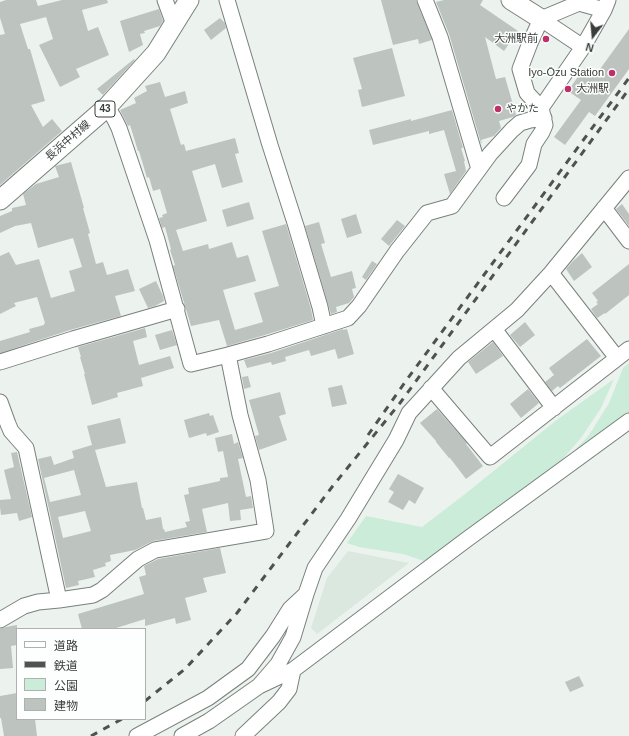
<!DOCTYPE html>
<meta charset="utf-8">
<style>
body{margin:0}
#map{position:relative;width:629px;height:736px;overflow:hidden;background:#ecf3ee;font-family:Arial,"Noto Sans JP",sans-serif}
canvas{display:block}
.legend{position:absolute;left:16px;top:628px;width:130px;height:92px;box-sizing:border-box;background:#fcfffd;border:1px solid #aeb1af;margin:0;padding:5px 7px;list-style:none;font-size:12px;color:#3a3d3b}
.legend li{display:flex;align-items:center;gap:8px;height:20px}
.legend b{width:20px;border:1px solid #aeb1af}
.north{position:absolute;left:573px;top:16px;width:40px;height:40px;-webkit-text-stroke:3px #fcfffd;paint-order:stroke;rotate:196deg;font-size:11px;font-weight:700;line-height:16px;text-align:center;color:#3a3d3b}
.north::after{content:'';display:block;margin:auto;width:14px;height:18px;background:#3a3d3b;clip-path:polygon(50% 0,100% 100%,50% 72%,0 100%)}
</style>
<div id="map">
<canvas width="629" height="736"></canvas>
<ul class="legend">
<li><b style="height:5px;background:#fff"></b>道路</li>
<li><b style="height:5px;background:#4f5250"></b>鉄道</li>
<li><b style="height:11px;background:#cbecd8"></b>公園</li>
<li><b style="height:11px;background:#bdc3bf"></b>建物</li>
</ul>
<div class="north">N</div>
</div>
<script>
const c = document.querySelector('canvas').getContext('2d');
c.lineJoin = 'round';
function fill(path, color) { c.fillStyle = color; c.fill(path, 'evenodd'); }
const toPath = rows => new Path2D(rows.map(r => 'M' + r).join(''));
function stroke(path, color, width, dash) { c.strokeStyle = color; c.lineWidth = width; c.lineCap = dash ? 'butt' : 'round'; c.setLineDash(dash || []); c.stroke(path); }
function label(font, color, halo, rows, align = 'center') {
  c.font = font + ' Arial,"Noto Sans JP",sans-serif'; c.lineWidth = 3; c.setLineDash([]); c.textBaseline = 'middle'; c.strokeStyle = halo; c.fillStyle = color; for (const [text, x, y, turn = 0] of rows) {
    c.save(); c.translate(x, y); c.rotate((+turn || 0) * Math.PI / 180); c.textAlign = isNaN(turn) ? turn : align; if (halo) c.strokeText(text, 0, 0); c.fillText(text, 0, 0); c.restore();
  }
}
const built = toPath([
 [348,551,409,563,317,634,311,628,327,578]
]);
const green = toPath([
 [629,363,629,415,593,441,575,450,589,435,609,403,623,368],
 [614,379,601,408,581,438,555,468,437,554,424,561,403,554,359,547,347,543,366,516,422,527,465,494,558,419]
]);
const building = toPath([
 [6,0,36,0,38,6,62,0,107,0,108,3,82,10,88,31,98,27,109,55,76,69,80,77,60,87,39,45,53,39,46,17,20,24,28,49,30,49,45,101,31,105,43,127,52,119,62,131,0,185,0,35,5,34,0,18,0,2],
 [381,0,416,0,417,3,432,40,419,44,418,39,393,45],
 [444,0,483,0,480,5,518,31,504,51,485,37,496,79,505,77,516,115,513,117,499,121,501,128,494,136,481,140,482,143,481,143,449,34,436,2],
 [159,9,163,21,160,26,144,31,145,33,140,34,143,45,129,52,120,21],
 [220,18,225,23,226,28,211,40,204,30],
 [629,29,629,69,595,116,589,112,565,145,554,137,581,100,568,91,584,68,595,76],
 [392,48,405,96,362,107,358,90,362,89,353,58],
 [134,59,135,60,103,95,97,89],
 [160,82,165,97,185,91,188,103,170,109,181,145,184,144,186,151,235,138,239,153,235,154,243,182,222,188,215,164,192,171,207,221,176,230,183,251,208,244,209,249,232,242,237,258,248,255,256,281,223,290,235,330,263,322,254,293,279,286,262,231,286,224,311,309,313,320,265,335,227,346,219,320,191,326,173,266,175,265,170,250,171,249,165,227,162,228,159,218,163,217,162,215,167,213,160,189,153,191,149,177,147,178,139,151,138,151,130,125,128,126,120,110,136,103,134,98,147,91,145,86],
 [452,110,463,148,461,148,465,161,464,161,466,171,450,194,444,174,456,171,444,130,429,134,429,131,373,145,369,130,411,119,411,121],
 [71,162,84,208,83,208,90,233,88,234,96,264,103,262,107,275,128,269,135,291,115,296,121,316,70,330,0,353,0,341,30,332,29,329,44,325,44,324,45,323,37,297,14,303,16,306,0,314,0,256,9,252,16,265,39,259,51,298,75,291,69,271,82,267,73,238,38,248,31,223,15,226,0,233,0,216,12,211,12,208,26,205,23,194,36,184,59,177,55,166],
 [249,202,254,219,227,227,222,210],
 [622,204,629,214,629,226,616,209],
 [356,214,362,233,347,238,341,219],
 [397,220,405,226,389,246,381,239],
 [319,222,325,243,321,244,331,277,352,271,356,288,352,289,354,297,349,303,336,307,337,312,331,314,305,226],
 [582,253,592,267,574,281,566,269,573,261],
 [372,261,377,264,366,280,362,277],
 [629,264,629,295,605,314,605,313,597,318,591,309,598,304,596,302,598,301,592,293],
 [156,281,163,296,164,301,155,306,148,308,139,289],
 [525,322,535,335,520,347,510,335],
 [145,328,147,337,133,341,139,365,170,356,174,368,141,378,143,386,117,393,118,397,92,405,84,374,85,374,80,357,81,357,78,347],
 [343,329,343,330,347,329,354,354,338,359,335,349,311,356,309,350,285,357,286,361,272,365,271,362,247,368,244,360,271,353],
 [172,330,177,345,160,350,155,335],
 [587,339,601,356,560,388,558,386,552,391,545,382,554,375,549,368],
 [493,342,503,356,476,374,468,362],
 [248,376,251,387,244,389,242,377],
 [342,385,347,404,332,407,328,388],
 [528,389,539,403,521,418,510,404],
 [280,392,286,414,279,416,287,440,259,450,255,436,259,435,249,400],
 [437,409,467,443,466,444,483,466,466,479,450,458,449,458,436,442,436,441,420,423],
 [209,413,210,416,213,415,219,432,207,436,206,433,189,438,184,420],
 [120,418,126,443,95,450,106,487,137,482,142,508,143,508,146,520,161,517,163,529,164,529,165,532,187,527,185,522,190,521,184,495,189,494,188,488,220,481,220,478,228,477,223,451,218,452,215,438,232,434,234,444,238,442,243,458,238,459,246,497,251,496,253,508,240,510,241,520,230,521,228,503,202,509,207,532,153,541,135,550,110,555,111,561,105,563,106,566,93,570,95,577,78,581,79,585,66,588,38,459,51,456,54,465,74,458,72,451,92,445,87,426],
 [74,470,81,495,50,502,44,478],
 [85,511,91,531,63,538,58,517],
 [17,452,32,517,19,521,17,513,1,515,0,507,0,500,11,499,4,470,14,467,11,453],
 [398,474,424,488,415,504,409,500,403,510,388,502,394,492,389,489],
 [220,548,226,573,203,578,207,592,185,598,191,620,176,624,175,618,145,626,145,619,113,629,82,629,78,614,144,594,139,577,146,575,144,566,158,559],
 [17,625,17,645,11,646,13,668,0,669,0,629,6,627],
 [579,676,584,686,570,692,565,682],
 [17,693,17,719,35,719,37,736,4,736,1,718,0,718,0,696]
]);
const minor = toPath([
 [165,0,172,19,175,21],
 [227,0,270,145,296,226,320,307,324,326],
 [425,0,440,37,479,169],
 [541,19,583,47],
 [107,107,114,118,119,128,157,240,191,364,228,355],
 [541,108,583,47,604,10,608,0],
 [504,198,529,165,534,144,542,132,545,125,541,108,527,93,520,69,530,43,541,19,579,3,604,10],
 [604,208,629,241],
 [551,273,617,358],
 [494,329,554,408],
 [0,362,73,339,177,309],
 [431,388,490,457,629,349],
 [0,402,8,424,11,431,26,448,59,600],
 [0,620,24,606,38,602,59,600,93,595,102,590,138,559,155,550,266,531,258,480,240,415,228,355,268,344,348,318,359,306,397,251,427,213,452,206,490,154,512,130,520,123,530,120,544,118],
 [259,686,278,664,293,637,306,594,315,568,348,519,396,440,409,413,459,358,517,310,551,273,629,178],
 [137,736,208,698,248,669,273,636,290,609,305,595],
 [182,736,209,721,259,686,293,670,466,540,629,421],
 [243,736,279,702,289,689,293,670]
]);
const major = toPath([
 [511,0,541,19],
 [0,200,107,107,156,53,189,0]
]);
const rail = toPath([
 [368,435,408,378,629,78],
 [145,701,185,669,237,613,332,487,400,403,629,89],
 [91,736,122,719]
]);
const markers = [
 [546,39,4,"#bd3168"],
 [612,73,4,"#bd3168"],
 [568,89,4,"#bd3168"],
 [498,109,4,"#bd3168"]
];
const shields = [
 [105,109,20]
];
const shieldNames = [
 ["43",105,109]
];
const poiNames = [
 ["大洲駅前",538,39],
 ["Iyo-Ōzu Station",604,73],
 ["大洲駅",576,89,"left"],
 ["やかた",506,109,"left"]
];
const streetNames = [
 ["長浜中村線",68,141,-41]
];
fill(built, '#dae8df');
fill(green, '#cbecd8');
fill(building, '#bdc3bf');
stroke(minor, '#7a807c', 17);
stroke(major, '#7a807c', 21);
stroke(minor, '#fff', 15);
stroke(major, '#fff', 19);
stroke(rail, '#4f5250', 3, [7, 7]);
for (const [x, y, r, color] of markers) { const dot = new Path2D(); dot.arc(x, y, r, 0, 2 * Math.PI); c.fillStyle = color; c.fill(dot); stroke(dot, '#fcfffd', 1.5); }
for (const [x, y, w] of shields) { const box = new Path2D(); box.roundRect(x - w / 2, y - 8, w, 16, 3); c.fillStyle = '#fcfffd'; c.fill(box); stroke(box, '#3a3d3b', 1); }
label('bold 10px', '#3a3d3b', null, shieldNames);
label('11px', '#3a3d3b', '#fcfffd', poiNames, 'right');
label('11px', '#3a3d3b', '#fcfffd', streetNames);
</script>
